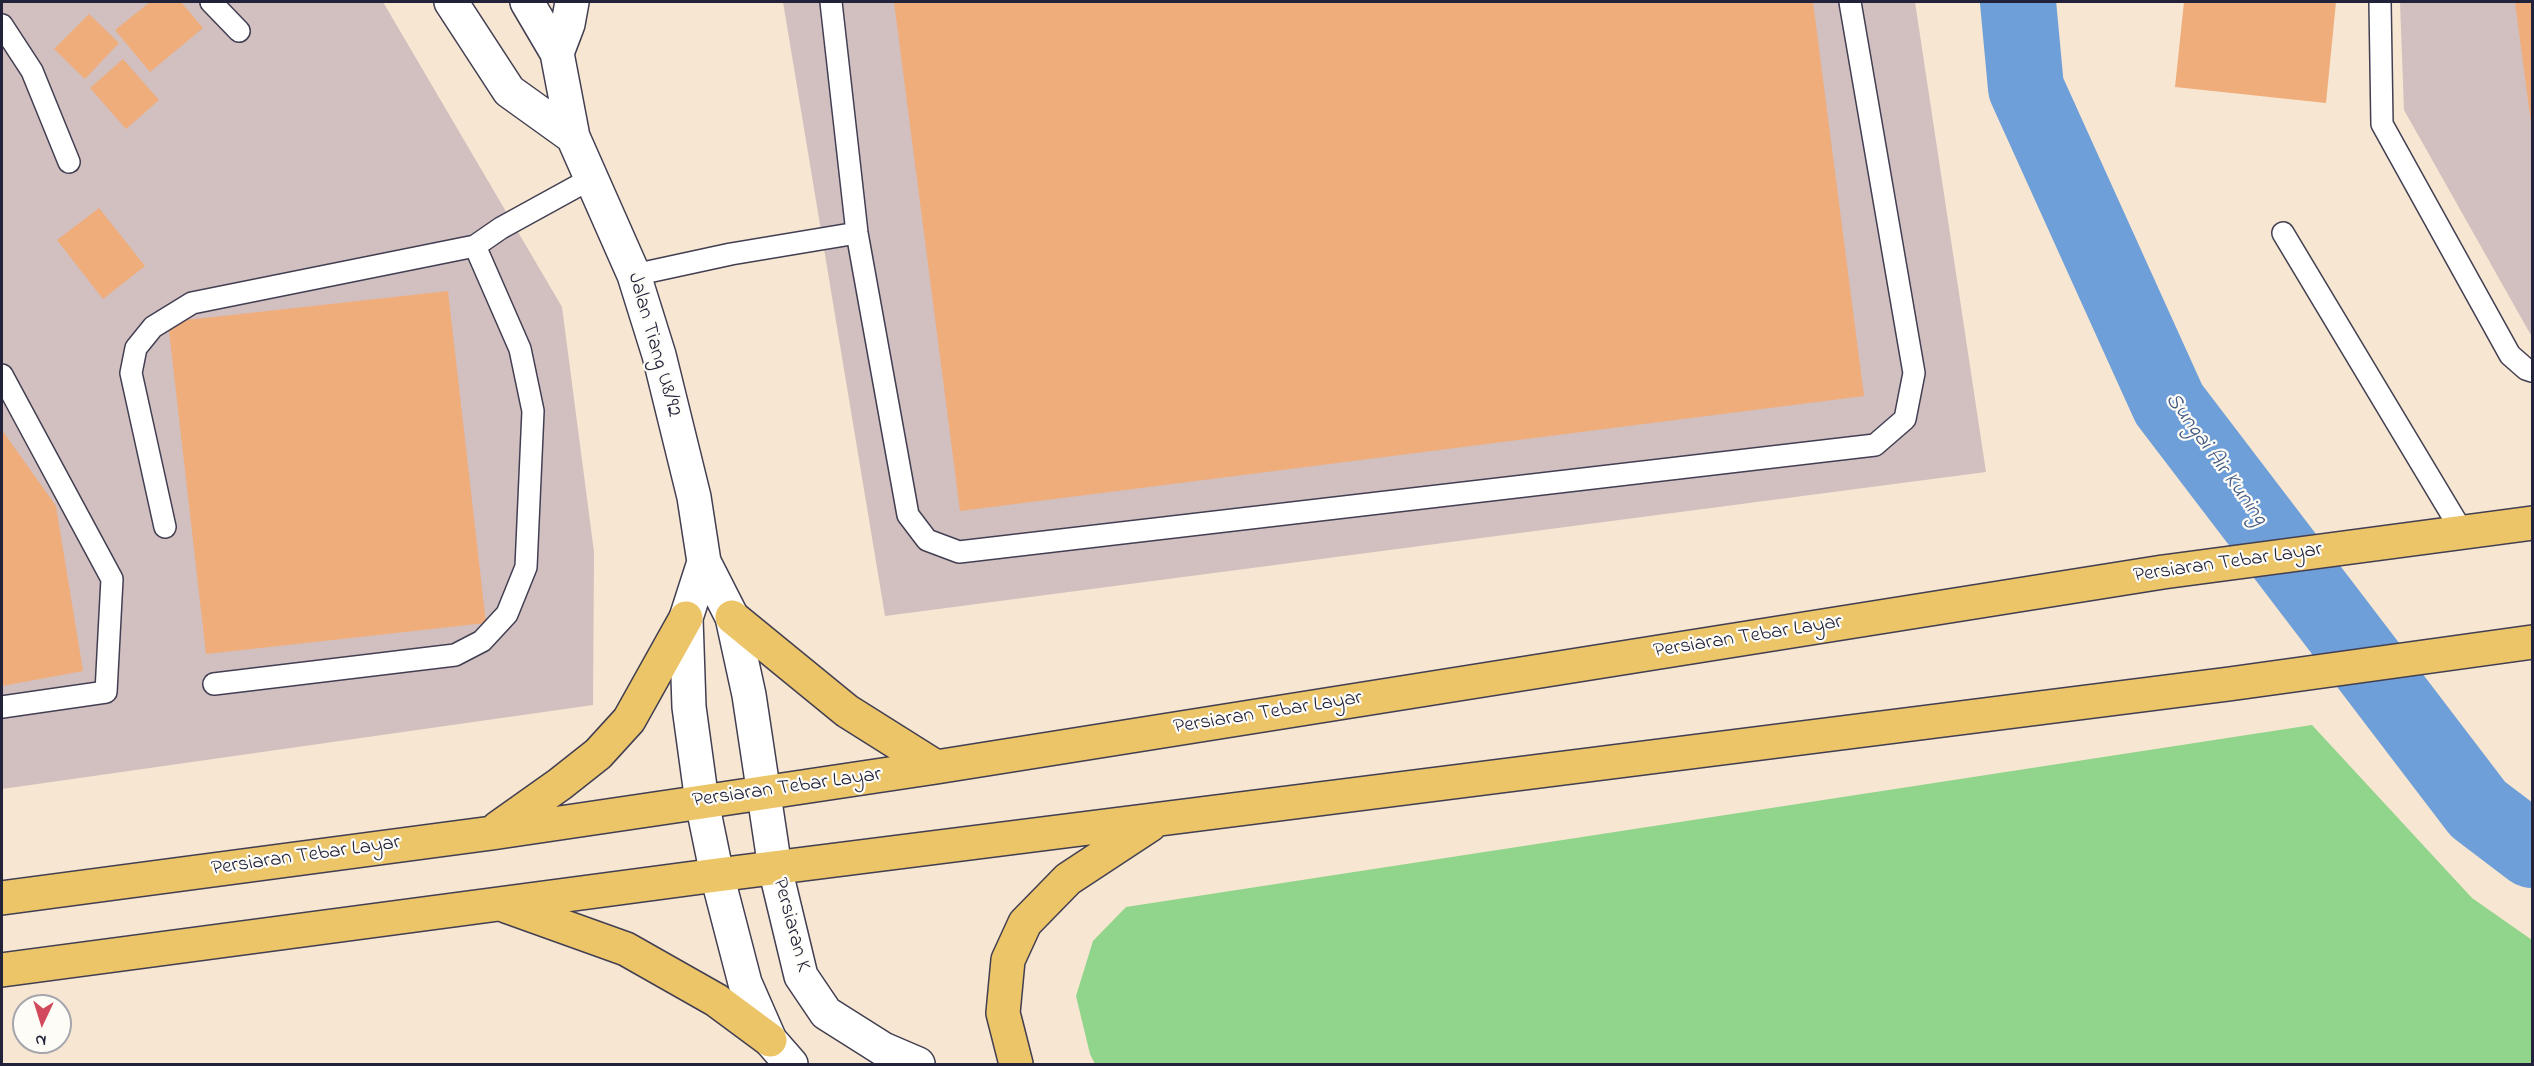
<!DOCTYPE html>
<style>
body{margin:0}
#map{position:relative;width:2534px;height:1066px;overflow:hidden;background:#f7e6d1;font-family:"Indie Flower",sans-serif}
canvas{display:block}
.frame{position:absolute;inset:0;border:3px solid #22223b;pointer-events:none}
.north{position:absolute;left:12px;top:994px;width:60px;height:60px;box-sizing:border-box;background:#fdfcf7;border:2px solid #a5a5ac;border-radius:50%;rotate:184deg;font-size:16px;font-weight:700;line-height:24px;text-align:center;color:#22223b}
.north::after{content:'';display:block;margin:auto;width:21px;height:27px;background:#d1495b;clip-path:polygon(50% 0,100% 100%,50% 72%,0 100%)}
</style>
<div id="map">
<canvas width="2534" height="1066"></canvas>
<div class="frame"></div>
<div class="north">N</div>
</div>
<script>
const c = document.querySelector('canvas').getContext('2d');
c.lineJoin = 'round';
function fill(path, color) { c.fillStyle = color; c.fill(path, 'evenodd'); }
const toPath = rows => new Path2D(rows.map(r => 'M' + r).join(''));
function stroke(path, color, width, dash) { c.strokeStyle = color; c.lineWidth = width; c.lineCap = dash ? 'butt' : 'round'; c.setLineDash(dash || []); c.stroke(path); }
function label(font, color, halo, rows, align = 'center') {
  c.font = font + ' "Indie Flower",sans-serif'; c.lineWidth = 4.5; c.setLineDash([]); c.textBaseline = 'middle'; c.strokeStyle = halo; c.fillStyle = color; for (const [text, x, y, turn = 0] of rows) {
    c.save(); c.translate(x, y); c.rotate((+turn || 0) * Math.PI / 180); c.textAlign = isNaN(turn) ? turn : align; if (halo) c.strokeText(text, 0, 0); c.fillText(text, 0, 0); c.restore();
  }
}
const industrial = toPath([
 [2,2,383,2,562,307,594,552,593,705,2,789],
 [783,2,1915,2,1986,472,885,616],
 [2400,2,2532,2,2532,337,2404,110]
]);
const green = toPath([
 [2312,725,2472,898,2532,940,2532,1064,1095,1064,1090,1054,1076,996,1093,941,1126,907]
]);
const river = toPath([
 [2018,2,2026,88,2169,404,2478,809,2532,850]
]);
const building = toPath([
 [150,2,181,2,203,28,150,72,115,30],
 [894,2,1813,2,1864,396,960,511],
 [2184,2,2336,2,2326,103,2175,87],
 [2515,2,2532,2,2532,123,2531,123],
 [89,14,119,43,85,79,54,49],
 [123,59,159,100,126,129,90,88],
 [99,208,145,266,103,299,57,240],
 [448,291,486,623,206,654,168,322],
 [2,430,56,506,83,671,2,686]
]);
const lane = toPath([
 [211,2,239,31],
 [831,2,857,233,908,515,927,540,959,552,1875,445,1905,419,1914,373,1850,2],
 [2380,2,2382,124,2510,355,2526,369,2532,371],
 [2,25,32,71,69,162],
 [2283,233,2463,533],
 [634,275,731,254,857,233],
 [2,375,112,579,106,692,2,707],
 [165,527,131,373,136,348,153,327,192,303,475,246,501,228,592,178],
 [214,684,455,655,482,641,507,614,526,567,533,411,520,349,475,246]
]);
const street = toPath([
 [451,2,509,91,573,137],
 [527,2,557,53,573,137,634,275,659,355,694,497,704,562,732,617,749,695,775,868,801,976,826,1013,883,1049,918,1064],
 [557,53,568,24,572,2],
 [704,562,686,618,689,707,702,802,717,875,745,983,770,1040,791,1064]
]);
const primary = toPath([
 [732,617,847,711,936,767],
 [498,828,560,784,598,754,629,720,686,618],
 [2,898,492,833,702,802,936,767,2163,572,2532,523],
 [506,906,626,949,716,1000,770,1040],
 [2,970,717,875,2229,684,2532,642],
 [1016,1064,1003,1013,1008,960,1025,923,1068,879,1150,825]
]);
const streetNames = [
 ["Jalan Tiang U8/92",653,345,74],
 ["Persiaran Tebar Layar",2228,564,-8],
 ["Persiaran Tebar Layar",1748,638,-9],
 ["Persiaran Tebar Layar",1268,714,-9],
 ["Persiaran Tebar Layar",787,789,-8],
 ["Persiaran Tebar Layar",306,857,-8],
 ["Persiaran K",790,925,75]
];
const waterNames = [
 ["Sungai Air Kuning",2215,460,54]
];
fill(industrial, '#d2bfbf');
fill(green, '#91d48c');
stroke(river, '#6e9fd8', 76);
fill(building, '#efad7b');
stroke(lane, '#423f52', 24);
stroke(street, '#423f52', 36);
stroke(primary, '#423f52', 36);
stroke(lane, '#fff', 21);
stroke(street, '#fff', 33);
stroke(primary, '#ecc569', 33);
label('21px', '#22223b', '#fdfcf7', streetNames);
label('italic 22px', '#445a82', '#fdfcf7', waterNames);
</script>
